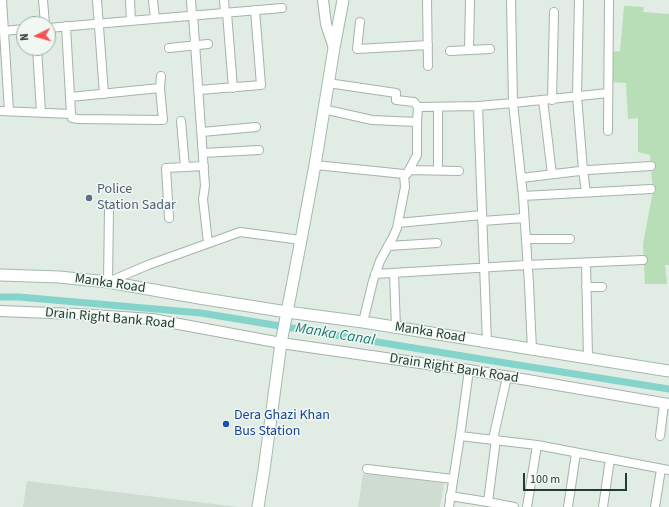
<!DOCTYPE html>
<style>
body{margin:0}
#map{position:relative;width:669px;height:507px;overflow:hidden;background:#e0ece4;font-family:"Source Sans 3",sans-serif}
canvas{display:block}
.north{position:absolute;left:16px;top:16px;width:40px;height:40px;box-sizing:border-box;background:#f1f8f3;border:1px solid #9dada4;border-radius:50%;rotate:265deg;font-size:11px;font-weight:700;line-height:16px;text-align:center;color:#203d2e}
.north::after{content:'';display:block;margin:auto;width:14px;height:18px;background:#f85255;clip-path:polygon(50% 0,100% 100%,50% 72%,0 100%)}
.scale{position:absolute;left:523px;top:473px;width:104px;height:18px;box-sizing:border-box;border:2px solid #203d2e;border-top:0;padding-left:5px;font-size:12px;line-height:14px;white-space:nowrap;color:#203d2e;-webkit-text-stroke:3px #f1f8f3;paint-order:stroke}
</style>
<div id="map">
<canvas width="669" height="507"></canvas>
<div class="north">N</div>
<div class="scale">100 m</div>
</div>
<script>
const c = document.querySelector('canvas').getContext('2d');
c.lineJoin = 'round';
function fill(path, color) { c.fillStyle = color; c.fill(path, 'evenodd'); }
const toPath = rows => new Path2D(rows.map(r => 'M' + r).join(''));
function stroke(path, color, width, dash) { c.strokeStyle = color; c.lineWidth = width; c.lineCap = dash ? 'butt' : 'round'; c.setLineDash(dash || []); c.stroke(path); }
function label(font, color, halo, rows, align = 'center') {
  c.font = font + ' "Source Sans 3",sans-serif'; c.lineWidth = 3; c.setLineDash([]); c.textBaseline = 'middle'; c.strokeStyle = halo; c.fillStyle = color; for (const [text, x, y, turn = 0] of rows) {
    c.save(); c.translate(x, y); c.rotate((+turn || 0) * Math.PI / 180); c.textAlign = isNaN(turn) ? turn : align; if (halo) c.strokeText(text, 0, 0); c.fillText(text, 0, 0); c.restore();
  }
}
const built = toPath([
 [363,474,444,483,440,507,358,507],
 [27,481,238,507,23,507]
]);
const green = toPath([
 [624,6,644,7,643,12,669,14,669,265,665,265,667,284,645,284,643,244,653,191,650,155,638,152,638,118,628,119,626,83,611,82,609,52,620,51]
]);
const canal = toPath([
 [0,297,19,297,201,313,493,361,669,389]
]);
const minor = toPath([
 [2,0,9,111],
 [43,0,45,24],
 [97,0,104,94],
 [130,0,131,21],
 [153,0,155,19],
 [191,0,192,15],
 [224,0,225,13],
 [427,0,428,66],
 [511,0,513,103,523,196,529,284,532,350],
 [579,0,577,96,583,170,586,192],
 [227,13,233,88],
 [193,15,205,186,203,199,208,243],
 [360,22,357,49,428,45],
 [66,26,71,114,72,118,78,119,163,120,160,88,161,76],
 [48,28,282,8],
 [4,31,24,29],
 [37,48,41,112],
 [169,48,208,44],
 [469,50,470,0],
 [450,51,490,49],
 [199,90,261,85,255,10],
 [70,97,160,88],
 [543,100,552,174],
 [552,100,554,12],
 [478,106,487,343],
 [418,107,478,106,513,103,608,93],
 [438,107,438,170],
 [323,109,372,120,417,122],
 [0,111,71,114],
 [181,121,185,167],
 [608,131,609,0],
 [202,132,256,127],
 [203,153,259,150],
 [315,165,404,174,407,174,417,155,417,122,418,107,414,102,396,100,396,93,328,83],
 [409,170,459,171],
 [521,178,588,170,651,166],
 [523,196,651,189],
 [109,209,108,282,148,265,240,232,301,240],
 [169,218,166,168,204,166],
 [482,221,524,218],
 [398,223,482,215],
 [526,239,570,239],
 [388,246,437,243],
 [586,263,588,358],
 [394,273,396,328],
 [375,274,527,265,643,260],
 [586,287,602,287],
 [363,322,373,281,380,261,393,237,397,228,405,187,404,174],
 [460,436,537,445,669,470],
 [660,436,664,404],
 [493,439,507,377],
 [367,469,453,479],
 [450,496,488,502,514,507],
 [488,502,496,439],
 [449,507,460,436,469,370],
 [527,507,537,445],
 [568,507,576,453],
 [603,507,610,459],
 [655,507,661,469]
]);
const tertiary = toPath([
 [323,0,326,24,334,48],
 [0,311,77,314,152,319,281,343,469,370,669,404]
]);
const secondary = toPath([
 [0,275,59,277,108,282,199,298,287,312,363,322,669,371],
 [258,507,264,470,281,343,301,240,315,165,334,48,343,0]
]);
const markers = [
 [89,198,4,"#5c6f8a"],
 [226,424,4,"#1a4fb4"]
];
const serviceNames = [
 ["Police",97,190],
 ["Station Sadar",97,206]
];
const streetNames = [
 ["Manka Road",110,284,8],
 ["Drain Right Bank Road",110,319,5],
 ["Manka Road",430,333,9],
 ["Drain Right Bank Road",454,369,9]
];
const transitNames = [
 ["Dera Ghazi Khan",234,416],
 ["Bus Station",234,432]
];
const waterNames = [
 ["Manka Canal",335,335,9]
];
fill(built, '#cfdcd2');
fill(green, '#b8deb8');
stroke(canal, '#85d4cb', 7);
stroke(minor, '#a3b4aa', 10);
stroke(tertiary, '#a3b4aa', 12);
stroke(secondary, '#a1bbab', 13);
stroke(minor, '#fff', 8);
stroke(tertiary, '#fff', 10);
stroke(secondary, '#fff', 11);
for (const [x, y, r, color] of markers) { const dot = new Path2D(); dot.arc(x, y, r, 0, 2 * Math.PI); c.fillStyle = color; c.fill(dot); stroke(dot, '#f1f8f3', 1.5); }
label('14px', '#4e5e75', '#f1f8f3', serviceNames, 'left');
label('14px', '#203d2e', '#f1f8f3', streetNames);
label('14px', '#164399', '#f1f8f3', transitNames, 'left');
label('italic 15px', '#187c72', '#f1f8f3', waterNames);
</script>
